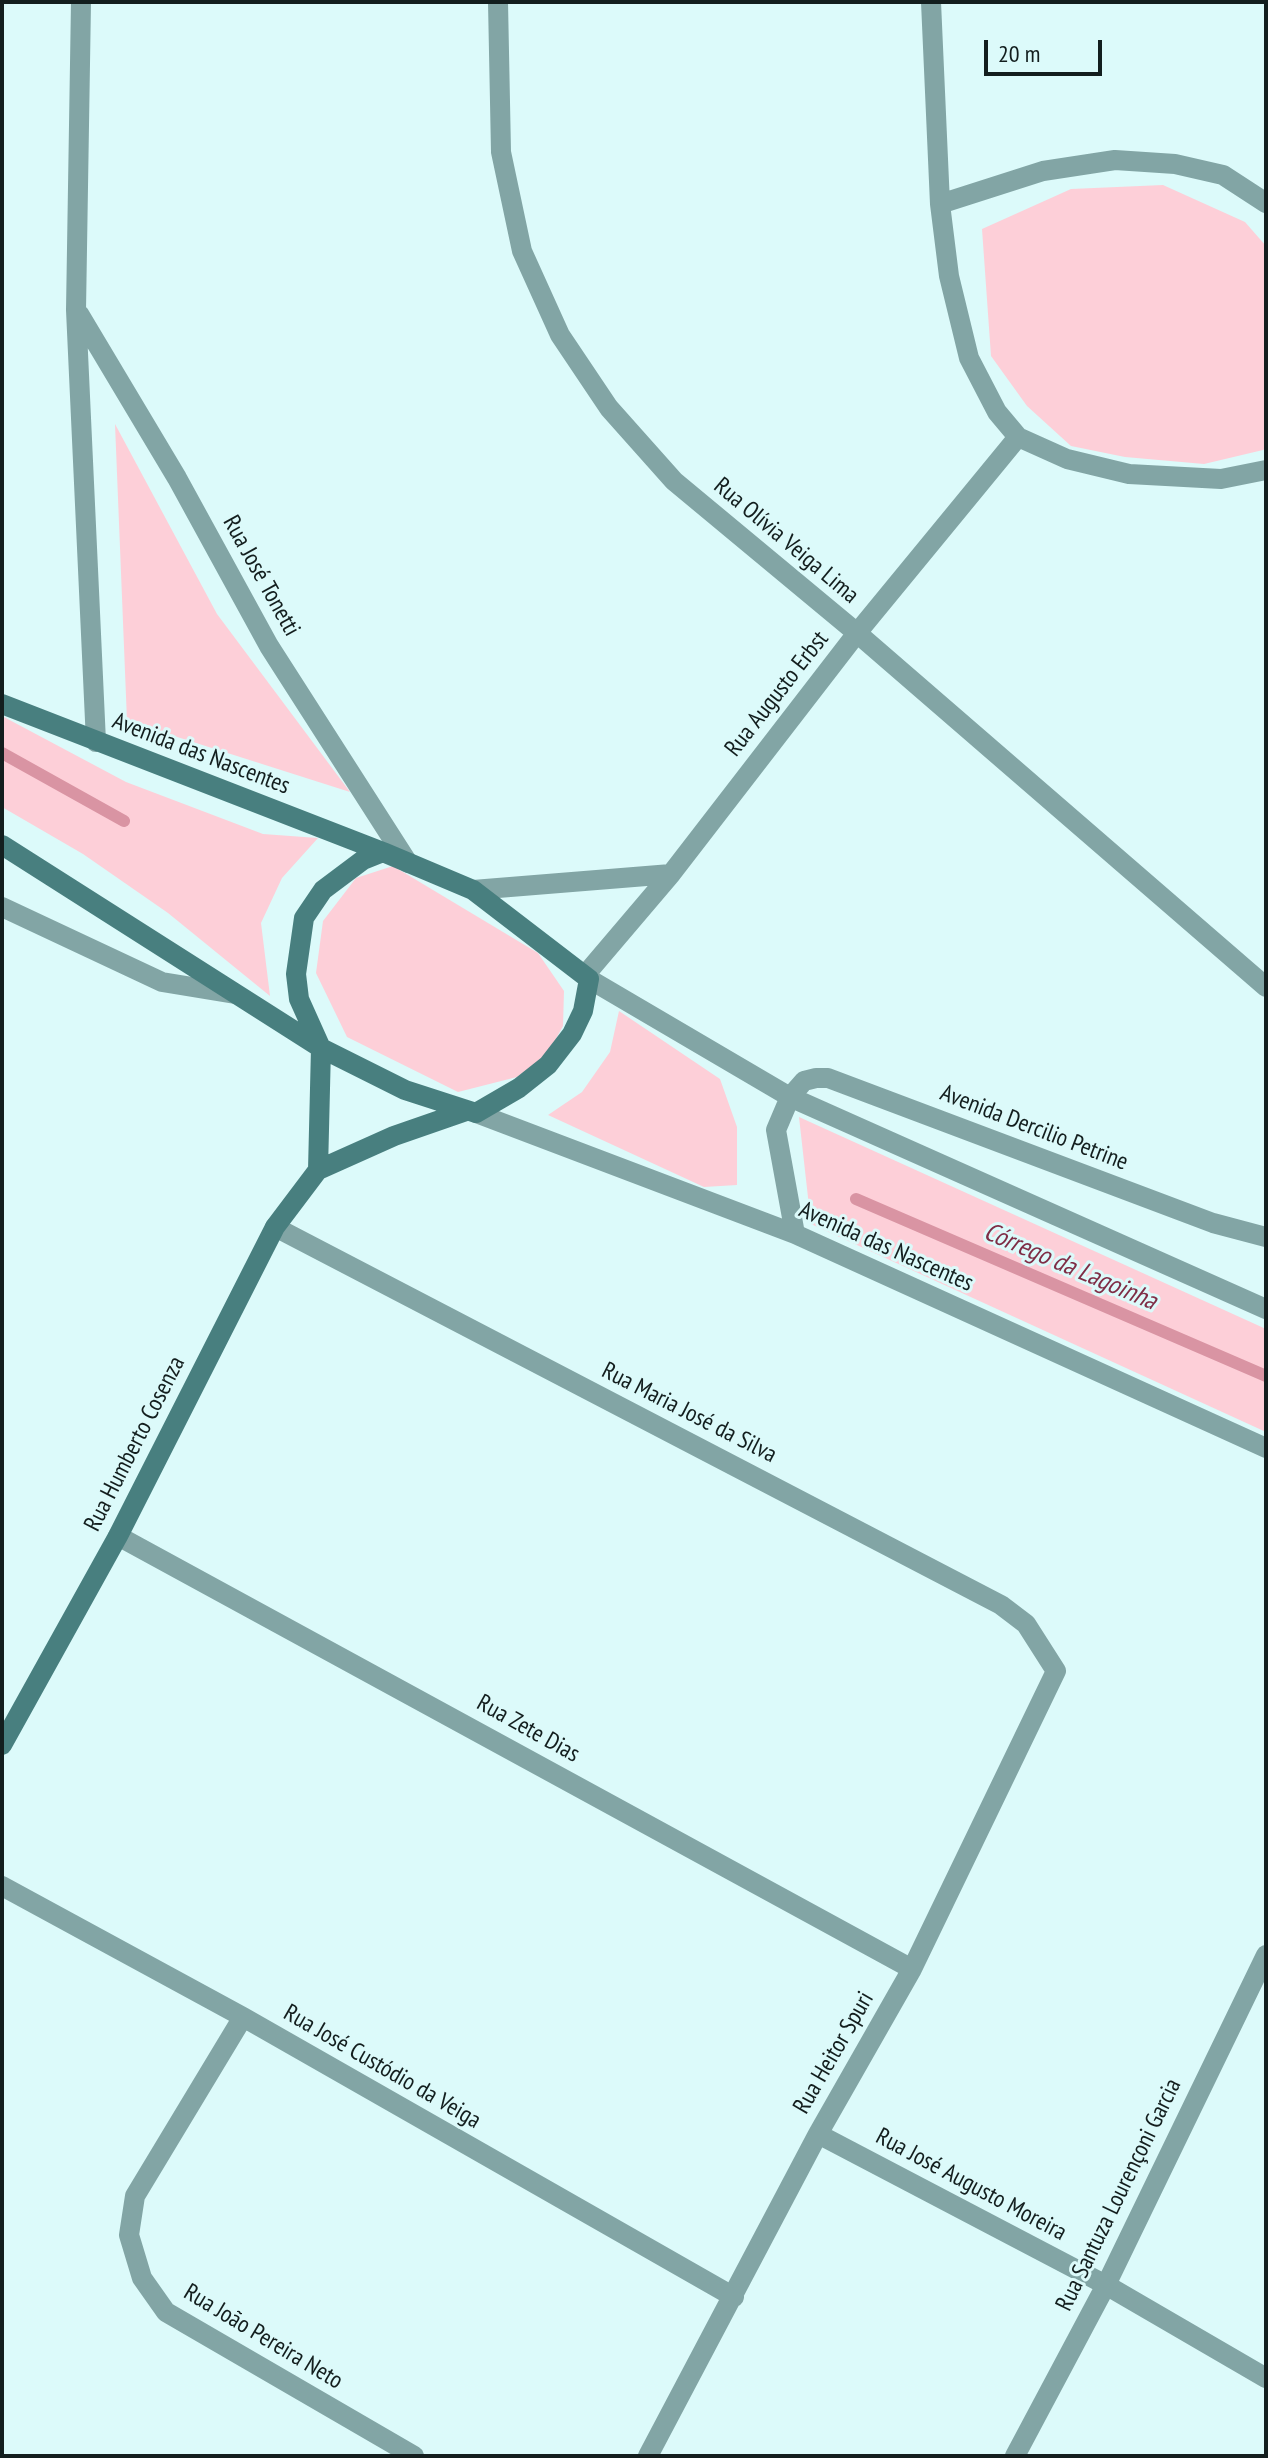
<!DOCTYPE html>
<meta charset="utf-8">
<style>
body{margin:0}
#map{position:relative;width:1268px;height:2458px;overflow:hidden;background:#dcfafa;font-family:"PT Sans Narrow",sans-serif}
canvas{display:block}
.frame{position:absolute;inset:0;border:4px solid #131e1e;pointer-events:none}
.scale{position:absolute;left:984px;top:40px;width:118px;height:36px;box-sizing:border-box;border:4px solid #131e1e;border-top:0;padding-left:10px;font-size:24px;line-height:28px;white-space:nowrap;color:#131e1e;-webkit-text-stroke:6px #dcfafa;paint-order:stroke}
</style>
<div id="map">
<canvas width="1268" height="2458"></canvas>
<div class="frame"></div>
<div class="scale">20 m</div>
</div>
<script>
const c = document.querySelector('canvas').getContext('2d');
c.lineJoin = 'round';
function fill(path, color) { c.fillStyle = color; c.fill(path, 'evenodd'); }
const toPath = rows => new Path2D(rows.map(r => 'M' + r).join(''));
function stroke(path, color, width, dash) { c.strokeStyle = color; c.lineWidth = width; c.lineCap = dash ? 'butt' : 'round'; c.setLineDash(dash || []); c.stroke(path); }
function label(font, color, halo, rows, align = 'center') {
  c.font = font + ' "PT Sans Narrow",sans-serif'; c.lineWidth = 6; c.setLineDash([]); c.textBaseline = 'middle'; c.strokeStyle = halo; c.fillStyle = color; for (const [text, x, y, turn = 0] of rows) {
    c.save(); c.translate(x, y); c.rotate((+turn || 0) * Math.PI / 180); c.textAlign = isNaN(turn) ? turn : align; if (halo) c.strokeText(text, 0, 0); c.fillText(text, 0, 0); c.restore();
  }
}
const green = toPath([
 [1163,185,1245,222,1266,246,1266,448,1263,450,1204,464,1125,457,1071,446,1027,406,991,356,982,229,1071,189],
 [115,424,217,614,350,792,127,721],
 [2,716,126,782,263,834,318,838,282,878,261,923,270,996,168,913,83,854,2,807],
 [393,866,538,953,564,991,563,1026,547,1055,517,1077,458,1092,347,1037,316,973,323,921,356,878],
 [619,1011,720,1079,737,1127,737,1185,704,1187,548,1115,582,1092,610,1052],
 [799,1117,1266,1329,1266,1432,811,1224]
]);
const stream = toPath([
 [2,753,124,821],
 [856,1199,1266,1376]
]);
const street = toPath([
 [81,2,76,310,96,742],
 [498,2,501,152,522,251,560,335,609,408,674,481,857,633,1266,987],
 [931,2,940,204],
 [1266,203,1223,175,1175,164,1115,160,1043,171,940,204,949,276,969,358,997,412,1018,437,1067,459,1129,474,1221,479,1266,470],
 [79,314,177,478,269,646,408,863],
 [473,890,671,874],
 [2,907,162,982,235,994],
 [586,974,671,874,857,633,1018,437],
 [589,979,790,1097,1266,1309],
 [476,1113,795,1234,1266,1448],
 [275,1227,1001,1605,1026,1624,1056,1671,912,1969,818,2134,648,2456],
 [795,1234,776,1130,790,1097,804,1081,816,1078,828,1078,1213,1223,1266,1237],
 [118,1536,912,1969],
 [2,1886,243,2017,734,2297],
 [243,2017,135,2196,129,2235,142,2278,166,2312,414,2456],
 [818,2134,1106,2285,1266,2378],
 [1015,2456,1106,2285,1266,1955]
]);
const secondary = toPath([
 [2,704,383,852],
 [2,845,318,1046],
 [383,852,473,890,589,979,583,1011,572,1034,548,1065,519,1088,476,1113,405,1090,321,1048,299,999,296,974,304,918,323,890,363,860,383,852],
 [318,1170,321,1048],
 [2,1745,118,1536,275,1227,318,1170,394,1136,466,1111]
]);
const streetNames = [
 ["Rua Olívia Veiga Lima",786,541,40],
 ["Rua José Tonetti",261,576,61],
 ["Rua Augusto Erbst",777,694,-52],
 ["Avenida das Nascentes",201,754,21],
 ["Avenida Dercilio Petrine",1034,1128,21],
 ["Avenida das Nascentes",886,1247,24],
 ["Rua Maria José da Silva",689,1413,27],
 ["Rua Humberto Cosenza",135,1444,-63],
 ["Rua Zete Dias",528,1729,29],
 ["Rua Heitor Spuri",834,2053,-60],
 ["Rua José Custódio da Veiga",382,2067,30],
 ["Rua José Augusto Moreira",971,2185,28],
 ["Rua Santuza Lourençoni Garcia",1119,2195,-64],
 ["Rua João Pereira Neto",263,2337,31]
];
const waterNames = [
 ["Córrego da Lagoinha",1070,1267,23]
];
fill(green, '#fdcfd8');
stroke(stream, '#d994a3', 12);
stroke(street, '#82a5a5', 20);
stroke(secondary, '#487f7f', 20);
label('24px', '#131e1e', '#dcfafa', streetNames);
label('italic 26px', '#7f2d46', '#dcfafa', waterNames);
</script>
